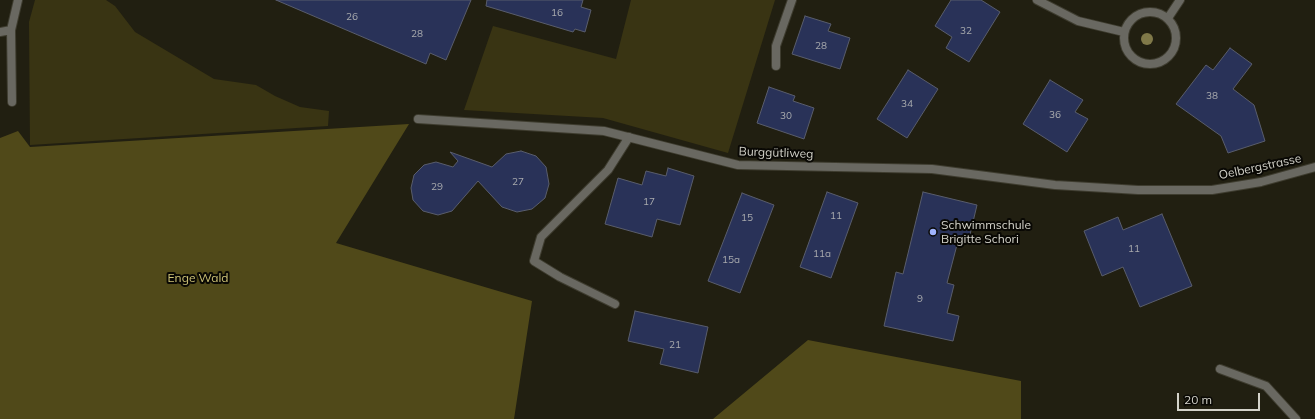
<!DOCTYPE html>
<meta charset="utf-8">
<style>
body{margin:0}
#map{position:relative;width:1315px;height:419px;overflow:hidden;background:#211f11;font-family:Mulish,sans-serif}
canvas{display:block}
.scale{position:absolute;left:1177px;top:393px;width:83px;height:18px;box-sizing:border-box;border:2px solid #d4d3ca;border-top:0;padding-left:5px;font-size:12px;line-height:14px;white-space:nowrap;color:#d4d3ca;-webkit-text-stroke:3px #090804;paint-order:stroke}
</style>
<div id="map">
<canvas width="1315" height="419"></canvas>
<div class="scale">20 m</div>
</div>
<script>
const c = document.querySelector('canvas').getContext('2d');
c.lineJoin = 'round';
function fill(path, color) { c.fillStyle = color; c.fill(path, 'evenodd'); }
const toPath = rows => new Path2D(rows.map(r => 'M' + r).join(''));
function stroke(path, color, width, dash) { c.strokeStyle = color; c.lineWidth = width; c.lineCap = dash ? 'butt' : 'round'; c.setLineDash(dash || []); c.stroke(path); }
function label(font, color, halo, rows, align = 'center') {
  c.font = font + ' Mulish,sans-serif'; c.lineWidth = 4; c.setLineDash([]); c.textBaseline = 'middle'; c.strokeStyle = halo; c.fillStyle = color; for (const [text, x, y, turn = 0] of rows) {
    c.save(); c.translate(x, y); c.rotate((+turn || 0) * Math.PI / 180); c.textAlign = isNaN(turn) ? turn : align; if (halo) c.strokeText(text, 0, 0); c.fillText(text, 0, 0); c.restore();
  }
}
const green = toPath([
 [35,0,106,0,115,6,135,32,214,79,256,85,275,96,300,107,329,111,328,126,30,145,29,22],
 [631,0,775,0,728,153,603,118,464,110,493,26,616,59]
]);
const forest = toPath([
 [409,124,336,243,532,301,514,419,0,419,0,138,18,131,30,147],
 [808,340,1021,381,1021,419,713,419]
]);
const building = toPath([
 [276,0,471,0,446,60,430,53,426,64,276,0],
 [487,0,583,0,581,7,591,10,585,32,575,29,573,32,486,6,487,0],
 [951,0,981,0,1000,12,969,62,946,48,952,37,935,26,951,0],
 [805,16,831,24,828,31,850,38,840,69,792,54,805,16],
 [1230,48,1252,64,1233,89,1254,105,1265,141,1228,153,1221,136,1176,104,1206,65,1213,70,1230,48],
 [908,70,938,89,907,138,877,119,908,70],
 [1050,80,1083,100,1075,112,1088,119,1067,152,1023,124,1050,80],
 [769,87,795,96,793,101,814,108,804,139,757,123,769,87],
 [521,151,536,156,546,167,549,184,545,198,532,209,517,212,502,207,478,181,452,211,438,215,423,211,413,200,411,188,414,175,424,165,436,162,453,167,458,161,450,152,492,167,506,154,521,151],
 [668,168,694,176,680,225,657,219,652,237,605,224,618,178,642,185,646,171,666,176,668,168],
 [827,192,858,203,831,278,800,267,827,192],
 [923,192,977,205,968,243,958,241,947,283,954,285,947,313,959,316,953,341,884,326,896,272,903,274,923,192],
 [742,193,774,205,740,293,708,281,742,193],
 [1162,214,1192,286,1140,307,1123,267,1102,276,1084,231,1118,217,1123,230,1162,214],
 [635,311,708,327,698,373,660,364,664,349,628,341,635,311]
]);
const lane = toPath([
 [1168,18,1180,0],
 [776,66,776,46,792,0],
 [615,304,560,277,534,261,541,237,608,170,629,137],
 [1220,369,1266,386,1296,419]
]);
const street = toPath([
 [1037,0,1078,21,1124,32],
 '1124 38a26 26 0 1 1 52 0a26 26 0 1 1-52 0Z',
 [0,32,11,30],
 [12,102,11,30,18,0],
 [418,119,604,131,738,165,932,169,1055,185,1089,187,1138,190,1212,190,1261,182,1315,167]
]);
const trees = [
 [1147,39]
];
const markers = [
 [933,232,4,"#9fb3fd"]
];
const numberNames = [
 ["16",557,13],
 ["26",352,17],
 ["32",966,31],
 ["28",417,34],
 ["28",821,46],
 ["38",1212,96],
 ["34",907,104],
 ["36",1055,115],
 ["30",786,116],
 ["27",518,182],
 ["29",437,187],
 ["17",649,202],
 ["11",836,216],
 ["15",747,218],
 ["11",1134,249],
 ["11a",822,254],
 ["15a",731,260],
 ["9",920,299],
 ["21",675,345]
];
const streetNames = [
 ["Burggütliweg",776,153,2],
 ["Oelbergstrasse",1260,167,-12]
];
const poiNames = [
 ["Schwimmschule",941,225],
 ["Brigitte Schori",941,239]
];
const parkNames = [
 ["Enge Wald",198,278]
];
fill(green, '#393413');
fill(forest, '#504919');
fill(building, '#293258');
stroke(building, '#595d6c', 1);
stroke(lane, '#3e3c2f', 10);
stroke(street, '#3e3c2f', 10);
stroke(lane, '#696861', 8);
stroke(street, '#696861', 8);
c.fillStyle = '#807949';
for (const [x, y] of trees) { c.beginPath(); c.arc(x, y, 6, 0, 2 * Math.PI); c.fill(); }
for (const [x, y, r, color] of markers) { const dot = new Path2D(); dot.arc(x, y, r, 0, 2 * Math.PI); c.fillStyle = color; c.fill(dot); stroke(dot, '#090804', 1.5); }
label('10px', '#a9abae', null, numberNames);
label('12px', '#d4d3ca', '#090804', streetNames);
label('12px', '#d4d3ca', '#090804', poiNames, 'left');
label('12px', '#cec377', '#090804', parkNames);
</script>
